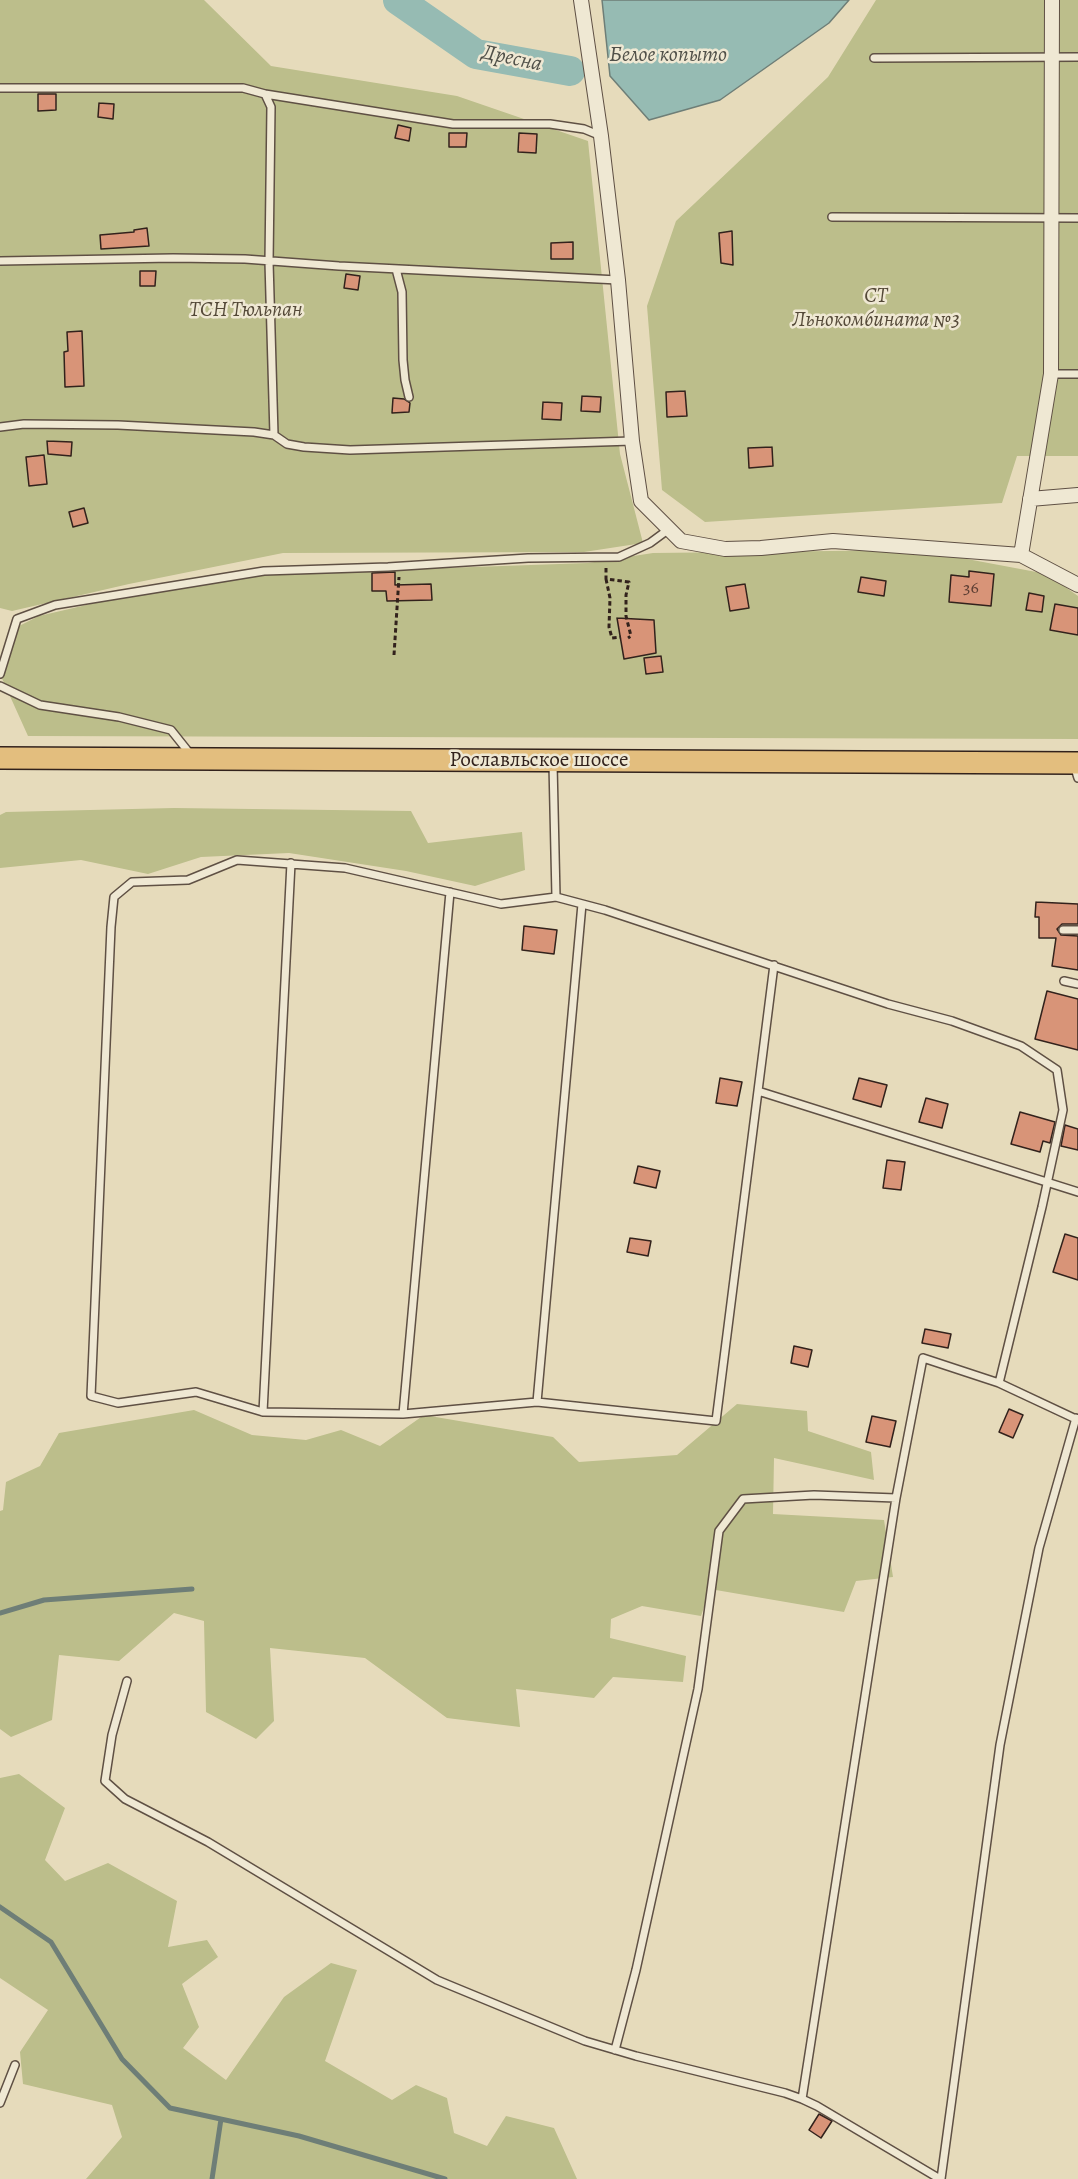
<!DOCTYPE html>
<meta charset="utf-8">
<style>
body{margin:0}
canvas{display:block;background:#e6dbbb}
</style>
<canvas width="1078" height="2179"></canvas>
<script>
const c = document.querySelector('canvas').getContext('2d');
c.lineJoin = 'round';
function fill(path, color) { c.fillStyle = color; c.fill(path, 'evenodd'); }
const toPath = rows => new Path2D(rows.map(r => 'M' + r).join(''));
function stroke(path, color, width, dash) { c.strokeStyle = color; c.lineWidth = width; c.lineCap = dash ? 'butt' : 'round'; c.setLineDash(dash || []); c.stroke(path); }
function label(font, color, halo, rows, align = 'center') {
  c.font = font + ' Alegreya,serif'; c.lineWidth = 5; c.setLineDash([]); c.textBaseline = 'middle'; c.strokeStyle = halo; c.fillStyle = color; for (const [text, x, y, turn = 0] of rows) {
    c.save(); c.translate(x, y); c.rotate((+turn || 0) * Math.PI / 180); c.textAlign = isNaN(turn) ? turn : align; if (halo) c.strokeText(text, 0, 0); c.fillText(text, 0, 0); c.restore();
  }
}
const green = toPath([
 [0,0,204,0,271,66,457,96,588,141,620,454,643,543,584,552,283,553,129,584,12,611,0,608],
 [876,0,1078,0,1078,456,1017,456,1002,503,705,522,662,490,647,306,676,221,828,77],
 [919,550,1047,574,1078,596,1078,739,28,736,0,674,17,627,39,616,125,596,285,568,445,568,588,563,653,553],
 [174,808,411,811,428,843,522,832,525,870,475,886,406,871,289,853,201,857,148,874,81,860,0,868,0,815,6,812],
 [737,1404,807,1411,808,1431,871,1452,874,1480,774,1458,773,1514,884,1520,893,1577,856,1581,844,1612,710,1589,701,1616,642,1606,611,1619,610,1638,686,1656,683,1682,613,1677,594,1698,516,1689,520,1727,447,1718,365,1658,270,1648,274,1721,256,1739,206,1712,204,1621,174,1613,119,1661,59,1655,52,1720,11,1737,0,1729,0,1511,3,1510,6,1482,40,1466,59,1433,194,1410,252,1435,306,1440,341,1430,380,1446,424,1415,553,1437,579,1462,677,1455],
 [19,1774,65,1808,45,1860,65,1881,108,1863,177,1901,168,1947,207,1940,218,1957,182,1984,199,2027,183,2048,226,2080,284,1997,331,1963,357,1970,325,2061,392,2100,416,2085,447,2098,454,2133,487,2146,506,2116,554,2128,577,2179,86,2179,122,2137,112,2105,23,2084,20,2052,48,2010,0,1978,0,1778]
]);
const water = toPath([
 [602,0,849,0,829,23,720,100,649,120,610,76,602,0]
]);
const stream = toPath([
 [0,1613,44,1600,192,1589],
 [0,1907,51,1942,122,2059,170,2108,299,2136,445,2179],
 [212,2179,221,2119]
]);
const river = toPath([
 [398,0,476,54,570,71]
]);
const building = toPath([
 [38,94,56,94,56,110,38,111,38,94],
 [99,103,114,104,113,119,98,117,99,103],
 [398,125,411,128,409,141,395,138,398,125],
 [449,133,467,133,466,147,449,147,449,133],
 [519,133,537,134,536,153,518,152,519,133],
 [147,228,149,246,101,249,100,235,134,232,134,230,147,228],
 [732,231,733,265,721,263,719,233,732,231],
 [573,242,573,259,551,259,551,243,573,242],
 [140,271,156,271,155,286,140,286,140,271],
 [346,274,360,276,358,290,344,288,346,274],
 [82,331,84,386,65,387,64,352,68,351,67,332,82,331],
 [685,391,687,416,667,417,666,392,685,391],
 [582,396,601,397,600,412,581,411,582,396],
 [393,398,404,399,410,403,409,412,392,413,393,398],
 [543,402,562,403,561,420,542,419,543,402],
 [47,441,72,442,71,456,48,454,47,441],
 [772,447,773,466,749,468,748,448,772,447],
 [44,455,47,484,29,486,26,457,44,455],
 [84,508,88,523,73,527,69,512,84,508],
 [969,571,994,574,991,606,949,602,951,575,969,577,969,571],
 [395,572,395,585,431,584,432,600,387,601,386,591,372,591,372,573,395,572],
 [861,577,886,581,884,596,858,592,861,577],
 [745,584,749,608,730,611,726,587,745,584],
 [1029,593,1044,596,1042,612,1026,610,1029,593],
 [1055,604,1078,608,1078,635,1050,630,1055,604],
 [617,618,654,620,656,653,624,659,617,618],
 [661,656,663,672,646,674,644,658,661,656],
 [1036,902,1078,904,1078,924,1062,924,1057,929,1061,935,1078,936,1078,970,1052,966,1056,938,1039,938,1039,917,1035,917,1036,902],
 [524,926,557,930,554,954,522,950,524,926],
 [1047,991,1078,999,1078,1050,1035,1039,1047,991],
 [720,1078,742,1082,737,1106,716,1103,720,1078],
 [859,1078,887,1085,881,1107,853,1099,859,1078],
 [926,1098,948,1104,942,1128,919,1122,926,1098],
 [1020,1112,1055,1122,1050,1143,1043,1141,1040,1152,1011,1144,1020,1112],
 [1065,1125,1078,1129,1078,1150,1061,1146,1065,1125],
 [887,1160,905,1162,901,1190,883,1188,887,1160],
 [638,1166,660,1171,656,1188,634,1183,638,1166],
 [1065,1234,1078,1238,1078,1280,1053,1272,1065,1234],
 [630,1238,651,1241,648,1256,627,1252,630,1238],
 [925,1329,951,1334,948,1348,922,1343,925,1329],
 [794,1346,812,1350,808,1367,791,1363,794,1346],
 [1009,1409,1023,1415,1013,1438,999,1432,1009,1409],
 [872,1416,896,1421,890,1447,866,1442,872,1416],
 [819,2114,832,2121,821,2138,809,2130,819,2114]
]);
const path = toPath([
 [606,568,606,579,629,582,626,595,626,616,631,636,628,638],
 [606,579,610,598,609,627,612,638,621,637],
 [394,655,399,577]
]);
const lane = toPath([
 [874,58,1078,57],
 [0,88,243,88,265,94,271,107,269,262,274,435,287,444,304,447,350,450,632,441],
 [265,94,453,124,550,124,584,129,601,136],
 [832,217,1078,218],
 [0,261,173,258,245,259,339,266,618,280],
 [396,269,402,292,403,360,405,380,409,397],
 [1051,374,1078,374],
 [0,427,24,424,118,425,254,432,274,435],
 [0,674,17,619,55,605,264,571,388,567,528,558,619,557,650,543,669,529],
 [0,686,40,705,119,717,171,730,191,755],
 [553,764,556,897,605,910,888,1004,952,1021,1021,1046,1057,1070,1063,1110,1042,1207,999,1383],
 [1074,765,1078,778],
 [556,897,501,904,345,868,237,860,188,880,132,882,114,897,111,927,91,1396,118,1403,196,1392,263,1412,403,1414,537,1402,716,1421,774,965],
 [1063,930,1078,930],
 [1064,981,1078,984],
 [758,1091,1078,1192],
 [537,1402,582,904],
 [263,1412,291,863],
 [403,1414,450,892],
 [127,1681,112,1735,105,1781,125,1799,208,1842,437,1980,585,2041,636,2056,785,2093,802,2099,817,2106,940,2179],
 [615,2050,636,1970,698,1689,719,1531,743,1499,814,1495,896,1498],
 [802,2099,896,1498,923,1358,999,1383,1078,1420],
 [0,2103,15,2065],
 [941,2179,1000,1745,1039,1548,1076,1418]
]);
const street = toPath([
 [581,0,601,136,618,280,632,441,641,501,681,541,725,549,761,548,833,541,1021,555,1078,585],
 [1030,499,1078,495],
 [1021,555,1051,374,1052,0]
]);
const primary = toPath([
 [0,758,1078,763]
]);
const numberNames = [
 ["36",971,589]
];
const parkNames = [
 ["СТ",876,297],
 ["Льнокомбината №3",876,321],
 ["ТСН Тюльпан",246,311]
];
const streetNames = [
 ["Рославльское шоссе",539,761]
];
const waterNames = [
 ["Белое копыто",668,56],
 ["Дресна",512,59,12]
];
fill(green, '#bcbe8b');
fill(water, '#96bbb3');
stroke(water, '#6e7e77', 1.5);
stroke(stream, '#6e7e77', 5);
stroke(river, '#96bbb3', 30);
fill(building, '#d89478');
stroke(building, '#32221c', 1.5);
stroke(lane, '#5f5044', 10);
stroke(street, '#5f5044', 16);
stroke(primary, '#32221c', 24);
stroke(path, '#32221c', 3, [4.5, 3]);
stroke(lane, '#efe8d3', 7);
stroke(street, '#efe8d3', 14);
stroke(primary, '#e3be7e', 21);
label('18px', '#5c3e33', null, numberNames);
label('italic 21px', '#544938', '#efe8d3', parkNames);
label('21px', '#32221c', '#efe8d3', streetNames);
label('italic 22px', '#505049', '#efe8d3', waterNames);
</script>
